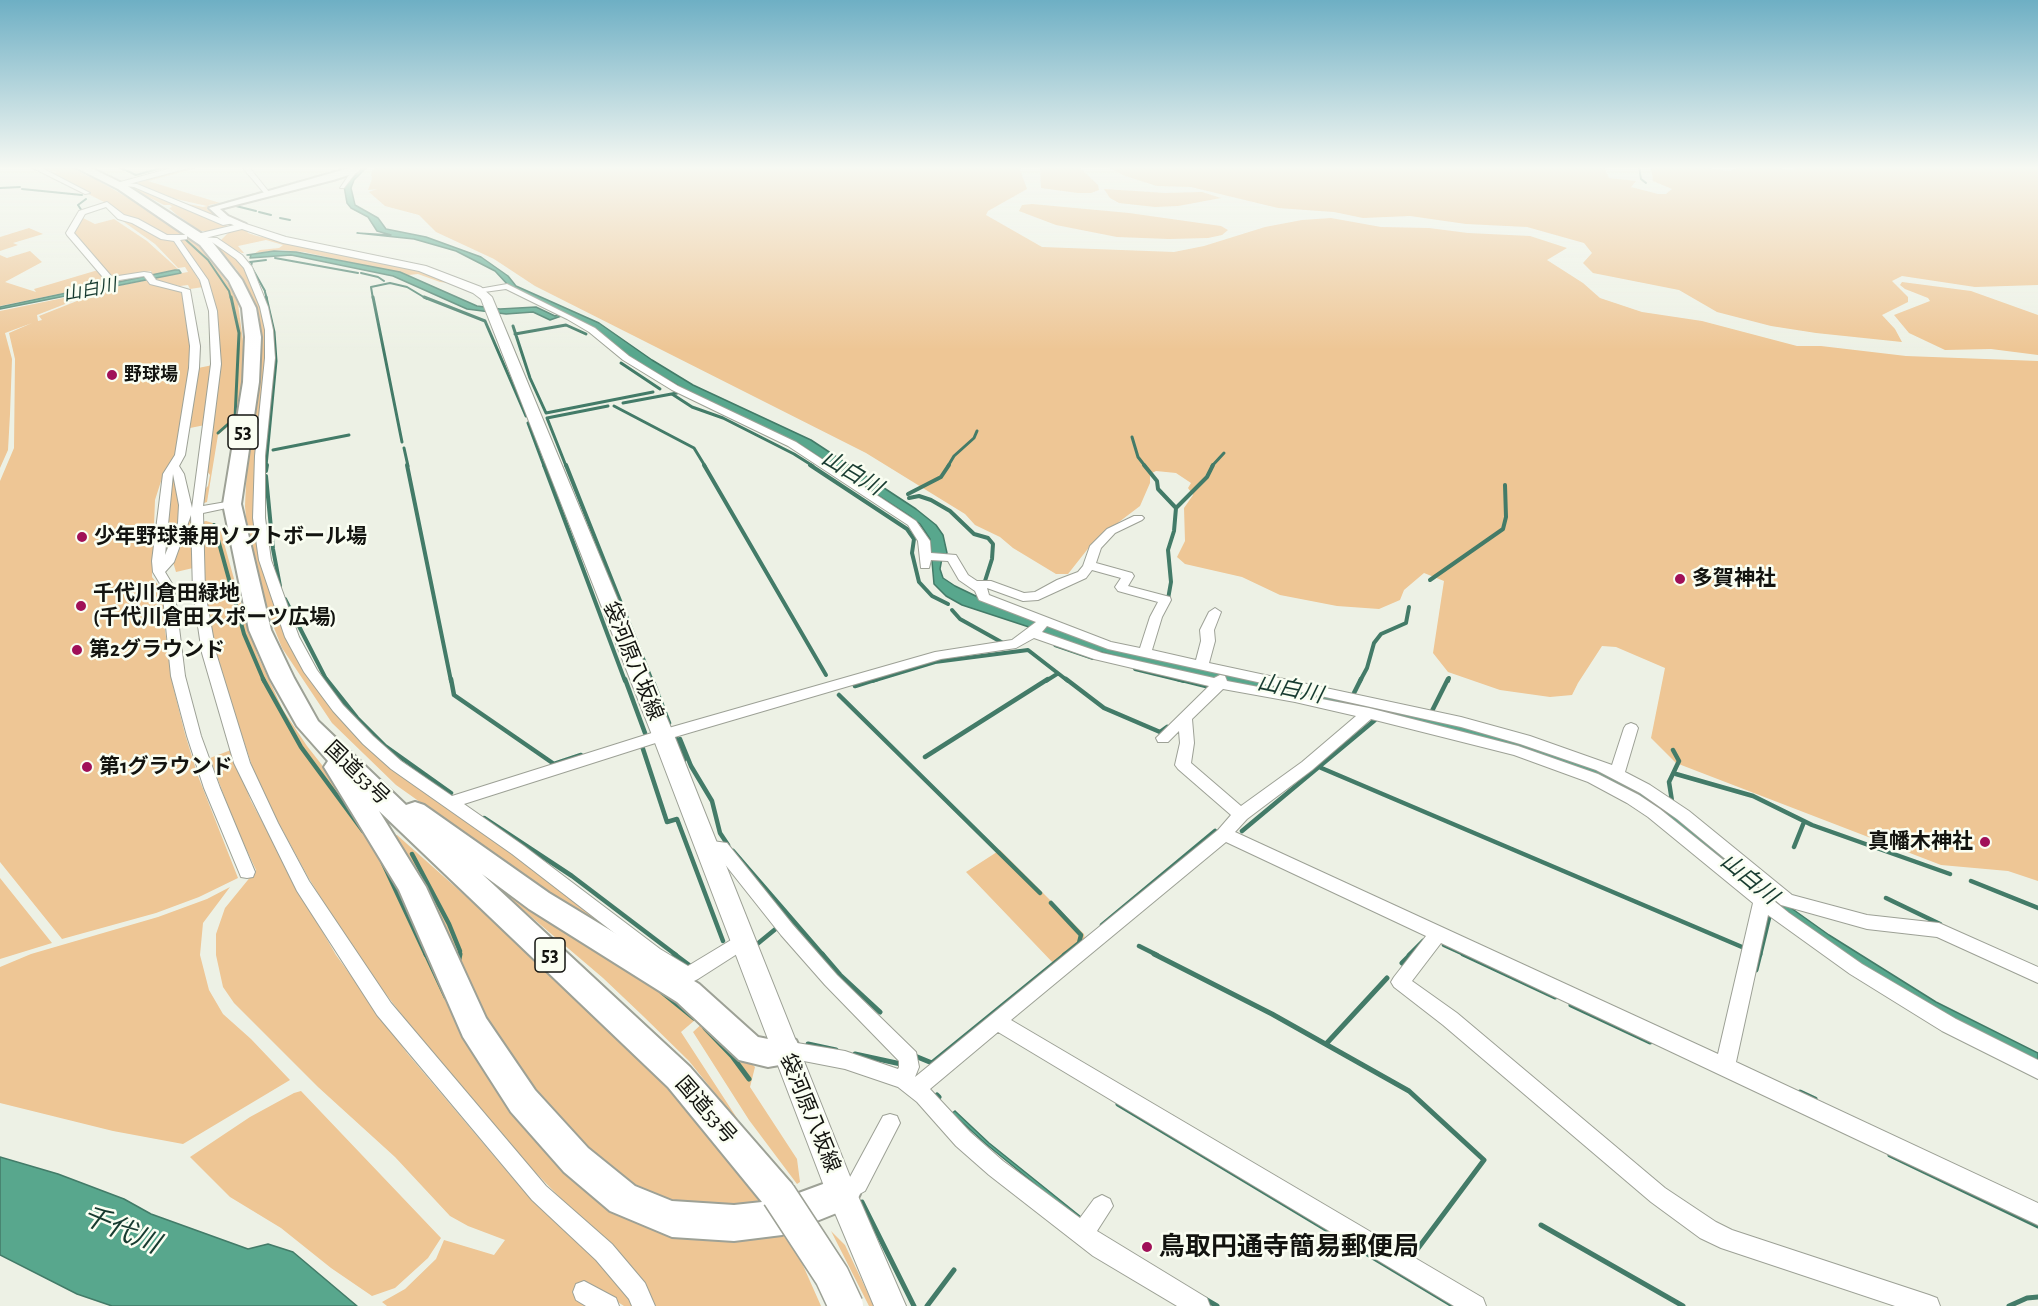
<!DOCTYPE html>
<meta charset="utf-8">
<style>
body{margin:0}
canvas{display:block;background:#edf1e5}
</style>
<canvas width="2038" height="1306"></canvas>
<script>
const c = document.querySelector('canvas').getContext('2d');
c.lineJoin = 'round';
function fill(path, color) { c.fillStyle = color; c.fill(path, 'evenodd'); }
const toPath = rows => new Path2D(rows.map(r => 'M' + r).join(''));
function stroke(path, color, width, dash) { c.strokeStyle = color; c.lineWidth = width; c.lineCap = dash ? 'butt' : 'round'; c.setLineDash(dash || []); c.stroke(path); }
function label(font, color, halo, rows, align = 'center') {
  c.font = font + ' "Alegreya Sans","Noto Sans JP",sans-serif'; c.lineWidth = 5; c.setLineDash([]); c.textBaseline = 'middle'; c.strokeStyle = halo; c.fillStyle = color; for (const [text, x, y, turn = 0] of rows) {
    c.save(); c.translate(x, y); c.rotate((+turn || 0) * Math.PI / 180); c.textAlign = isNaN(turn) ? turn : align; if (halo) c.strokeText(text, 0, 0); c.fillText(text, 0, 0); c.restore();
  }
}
const green = toPath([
 [36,167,71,167,88,176,70,173,92,177,142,206,184,236,173,239,127,219,112,206,41,170,60,173],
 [193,167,200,167,148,181,220,203,209,205,207,209,226,221,183,203,203,207,207,206,176,199,142,187,138,183,140,181],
 [375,167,1021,167,1020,170,1027,189,988,211,986,215,1042,247,1174,252,1204,246,1265,227,1302,220,1331,218,1381,227,1429,228,1468,233,1530,236,1567,248,1547,260,1583,283,1600,298,1642,312,1702,321,1797,346,1821,346,1906,356,2038,361,2038,881,2008,871,1941,865,1676,763,1651,738,1665,668,1616,647,1602,646,1578,683,1572,695,1550,697,1500,690,1448,672,1433,653,1444,581,1424,573,1404,590,1400,600,1379,609,1337,606,1280,595,1242,577,1185,564,1177,557,1185,541,1184,508,1193,495,1188,488,1191,483,1176,473,1156,471,1150,474,1150,483,1140,506,1094,541,1068,574,1056,574,1013,548,1000,537,975,525,965,514,866,453,535,286,494,259,436,232,419,215,385,206,369,192,377,189,368,190,372,179,371,173],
 [1040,167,1079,167,1098,185,1099,190,1091,193,1078,193,1041,188],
 [1107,167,1604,167,1609,178,1636,181,1631,187,1658,194,1666,194,1672,189,1653,181,1651,168,1698,167,1730,171,1740,167,1773,167,1789,170,1794,170,1793,167,2035,167,2038,168,2038,285,1975,287,1902,276,1892,281,1908,297,1908,302,1882,315,1895,329,1902,342,1816,333,1771,326,1717,312,1679,290,1593,273,1583,263,1592,253,1584,243,1527,227,1466,224,1410,216,1363,218,1334,212,1278,208,1191,187,1157,186,1125,176],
 [133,186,200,213,228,226,214,231,200,231,177,215,169,208,172,207,170,205,164,205,129,187],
 [1104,189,1165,193,1202,192,1221,198,1178,206,1155,207,1119,203,1110,198],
 [1032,204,1129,213,1221,226,1228,230,1222,235,1208,238,1169,239,1117,237,1056,225,1019,211,1022,205],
 [110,208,175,241,203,287,190,289,188,285,180,286,156,281,154,278,188,272,185,267,178,268,155,244,114,215],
 [81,217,95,224,114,219,147,241,178,269,153,276,151,271,114,277,108,274,73,232],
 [29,228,43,234,13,243,18,245,0,251,0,237],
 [246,229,248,233,257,236,416,268,457,284,440,282,418,274,408,275,304,252,282,250,255,253,260,250,279,248,283,245,266,240,238,246,244,253,242,253,219,242,228,233,225,232],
 [189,237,203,250,230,286,238,304,244,348,239,417,218,435,207,502,201,504,203,491,208,486,210,475,207,471,216,408,219,334,217,311,208,281,180,239],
 [211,240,233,253,245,269,261,305,266,342,263,570,277,614,305,671,338,716,629,944,568,907,396,785,332,723,282,648,261,595,248,540,245,506,247,464,259,373,251,299,237,270],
 [30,251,42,262,5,282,36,292,34,289,98,270,108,281,146,276,0,306,0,255,7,258],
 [148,280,150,284,179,291,183,295,190,349,187,381,175,456,163,475,155,500,152,577,162,590,164,623,173,686,185,734,198,776,238,878,199,897,156,913,62,939,0,862,0,481,14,448,15,359,9,333,32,323,5,333,12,359,10,414,8,450,0,468,0,311,73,296,78,299,37,315,38,321,42,320,39,316,82,299,74,295],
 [1902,282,1971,291,2038,315,2038,355,1991,349,1945,350,1909,333,1894,315,1930,301,1928,298,1905,289,1900,285],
 [213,365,205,425,190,428,198,368],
 [174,475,181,517,164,563,165,516],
 [193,520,193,568,176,572,173,562,188,521],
 [206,521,219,525,248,629,258,656,283,710,307,746,355,807,408,902,597,1196,779,1230,798,1254,821,1306,656,1306,616,1255,497,1133,439,1064,354,952,308,877,270,807,254,772,220,669,207,615,201,522],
 [231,750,251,801,299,891,336,955,407,1053,515,1181,597,1261,635,1306,624,1306,586,1282,574,1296,589,1306,387,1306,382,1302,405,1289,436,1259,444,1240,494,1255,505,1240,468,1226,450,1216,395,1157,318,1087,234,1003,223,987,216,955,216,934,225,908,256,870,234,823,210,758],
 [397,835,523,947,679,1095,766,1206,659,1203,581,1148,496,1042,393,836],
 [1000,850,1084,934,1085,940,1055,965,966,872],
 [468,863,702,1014,681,1032,746,1132,689,1061,643,1016,603,978],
 [0,878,52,943,0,959],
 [230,887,203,923,200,955,209,990,223,1014,251,1039,290,1080,183,1144,113,1131,0,1103,0,967,31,954,158,917,207,899],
 [707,1019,755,1067,750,1087,797,1159,800,1182,797,1184,749,1120,693,1032],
 [301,1091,441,1238,428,1258,395,1288,372,1296,331,1268,281,1228,230,1197,190,1157,250,1117,294,1093],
 [831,1231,845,1245,874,1306,869,1306]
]);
const water = toPath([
 [361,167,367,167,354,180,351,188,355,205,378,218,386,229,426,237,481,257,508,276,516,286,599,323,652,360,693,385,811,440,916,509,936,525,943,535,947,553,942,558,940,569,943,578,955,586,984,600,1081,638,1394,709,1516,741,1609,774,1647,794,1763,888,1829,935,1936,1002,2038,1053,2038,1064,1897,990,1600,778,1362,708,1289,692,1214,680,1080,647,1032,628,962,605,946,596,934,584,930,539,920,524,911,517,799,444,682,388,639,363,567,314,550,320,533,312,506,314,467,309,393,276,291,255,250,258,251,255,247,255,274,251,296,252,400,272,477,306,500,309,536,307,555,316,563,313,508,285,495,271,456,251,414,239,357,233,391,235,377,231,368,217,351,208,347,203,344,186,360,171,358,170,361,167],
 [175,270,179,270,181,273,0,309,0,307,175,270],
 [955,1111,989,1143,1081,1217,1079,1220,986,1144,952,1113,955,1111],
 [0,1157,58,1174,124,1199,151,1214,248,1249,268,1244,293,1252,357,1306,112,1306,77,1294,0,1255,0,1157]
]);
const streamFar4 = toPath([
 [119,167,136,175,165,167],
 [1639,167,1641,179,1646,183],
 [0,188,20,187],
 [22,189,82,195],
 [232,205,256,211],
 [82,211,78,205,86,199],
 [259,212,271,215],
 [280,218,290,220],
 [185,239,208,260,229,291,231,299],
 [275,258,358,273],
 [250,262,266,260],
 [252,262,251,266,265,291],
 [361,273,378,277,384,281],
 [265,292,267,299],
 [373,299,371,287,390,283,407,287,427,299]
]);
const streamFar3 = toPath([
 [266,297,274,332,276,361,266,466],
 [373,297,402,442],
 [424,297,485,321,526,416],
 [513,326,530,378,546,413,653,392],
 [515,334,566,325,586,334],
 [621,363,660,389],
 [672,394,692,407,723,418,794,454,813,466],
 [623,403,677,393],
 [614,406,694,448,705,466],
 [528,423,544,466],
 [218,433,235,418,239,333,231,297],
 [1132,437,1138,457,1145,466],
 [404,448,408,466],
 [273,450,349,435],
 [566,466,547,418,608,406],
 [948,466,954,456,974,438,977,431],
 [1212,466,1224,453]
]);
const streamFar2 = toPath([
 [407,465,451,681],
 [544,465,625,681],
 [566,465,652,681],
 [704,465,826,675],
 [810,465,907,529,914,539,912,553,919,582,932,596,948,604],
 [1144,465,1157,481,1158,489,1176,508],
 [266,471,267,465],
 [266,476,273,549,280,586],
 [908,494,941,477,949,465],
 [909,498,919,496,931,500,950,511,974,534,988,538,993,544,992,559,985,581],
 [214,525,244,634,264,681],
 [1430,580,1503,529,1506,517,1505,485],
 [285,599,327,681],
 [1168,599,1171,582,1168,550,1174,531,1176,508,1207,477,1213,465],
 [952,610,960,619,1003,643],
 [1055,645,1093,658],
 [1135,669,1184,681],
 [872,681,935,662,1028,650,1068,681],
 [1046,681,1057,674],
 [1360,681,1367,668,1374,643,1381,634,1406,623,1409,607],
 [1448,681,1449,678]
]);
const streamFar1 = toPath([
 [263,679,301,747,363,831],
 [326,679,357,718,385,746,451,793],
 [451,679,454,695,554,764,581,755],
 [625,679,645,733],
 [652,679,669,723],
 [1066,679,1104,708,1160,732,1167,727],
 [1178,679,1210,687],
 [855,686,877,679],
 [1354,693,1361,679],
 [839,695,1040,893],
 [1432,711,1448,679],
 [677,739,684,760],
 [680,739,691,766,712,801,720,833,728,845],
 [642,746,667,822,677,819,723,941],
 [925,757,1048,679],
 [1319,767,1742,947],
 [1676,774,1753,796,1812,825,1950,874],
 [1670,799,1672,801,1669,782,1679,761,1673,750],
 [484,818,572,876,676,955],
 [1242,831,1375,720],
 [1794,847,1804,822],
 [733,851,823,955],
 [412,854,449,924,460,951,459,955],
 [383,863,426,955],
 [1971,881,2038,908],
 [1886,898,1940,924],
 [1051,903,1081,935,1079,943,1064,955],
 [1102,925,1215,831],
 [756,945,778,927],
 [1444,945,1466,955],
 [1139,946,1157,955],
 [1409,955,1423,941],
 [1760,955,1769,918]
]);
const stream = toPath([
 [426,954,446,997],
 [674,954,690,966],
 [822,954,840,975,880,1012],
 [1154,954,1272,1014,1409,1091,1484,1160,1413,1255],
 [1463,954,1555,997],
 [459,959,460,954],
 [1402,963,1411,954],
 [1756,970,1760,954],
 [662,992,694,1018],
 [1571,1005,1650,1042],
 [705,1028,732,1056,749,1079],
 [808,1044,836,1050],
 [1326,1044,1387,978],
 [855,1054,901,1064],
 [915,1056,932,1063,1066,954],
 [1800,1092,1815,1099],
 [937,1095,939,1097],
 [1118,1104,1454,1306],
 [1890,1155,2038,1226],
 [862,1202,914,1306],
 [1541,1225,1683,1306],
 [1205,1299,1217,1306],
 [927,1306,954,1270],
 [2009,1306,2027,1298,2038,1297]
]);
const minor = toPath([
 [31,167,40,167,90,193,85,194,31,167],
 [242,167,249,167,269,192,269,194,265,194,242,167],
 [353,169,358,170,344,188,340,188,353,169],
 [118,182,137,184,227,221,236,220,240,222,223,225,134,187,116,185,118,182],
 [107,202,124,215,138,219,167,235,187,235,187,239,180,240,208,280,217,311,221,364,203,506,232,501,238,504,236,506,203,513,205,592,216,653,250,763,278,823,309,881,391,1003,546,1186,612,1244,645,1283,655,1306,632,1306,629,1299,596,1260,532,1200,377,1015,297,891,234,763,202,653,193,592,191,515,174,562,165,572,174,587,185,676,201,736,220,788,255,872,253,877,247,878,241,877,239,872,204,788,187,736,171,676,162,587,153,572,152,561,163,474,175,455,189,368,190,346,182,292,150,284,144,276,107,282,67,235,66,233,79,211,107,202],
 [106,207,118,219,132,223,161,239,174,241,200,280,209,311,211,364,192,508,184,474,179,466,185,455,199,368,200,346,190,290,156,280,151,273,144,272,112,277,74,233,85,214,106,207],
 [173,474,179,505,178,523,165,555,173,474],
 [200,237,217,238,242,255,252,267,268,307,273,330,275,358,265,456,265,518,271,560,299,637,317,670,343,705,373,736,401,761,452,796,658,731,935,652,1012,640,1036,622,979,600,975,591,959,580,948,561,931,560,929,568,921,568,918,541,908,525,788,446,672,390,623,360,589,332,567,319,506,289,477,293,473,290,507,284,595,328,629,356,678,386,796,442,916,521,930,541,931,553,956,555,968,575,977,581,991,581,1024,593,1035,592,1057,580,1078,572,1083,566,1090,546,1107,529,1134,516,1142,516,1144,518,1142,520,1115,533,1101,548,1096,563,1132,573,1134,576,1128,586,1170,597,1171,600,1162,617,1152,650,1196,660,1201,641,1200,630,1209,612,1215,608,1221,612,1214,630,1215,641,1209,663,1461,717,1530,736,1612,765,1624,728,1626,725,1631,723,1636,725,1638,728,1625,772,1650,785,1689,811,1792,895,1867,915,1939,923,2038,967,2038,983,1937,937,1867,929,1781,905,1677,819,1640,793,1596,770,1520,744,1461,727,1108,649,1047,626,1042,632,1102,653,1214,678,1220,675,1225,676,1227,681,1369,708,1518,746,1598,774,1639,795,1660,809,1789,913,1862,964,1956,1019,2038,1060,2038,1079,1942,1031,1850,974,1768,915,1736,1062,2038,1203,2038,1225,1441,943,1412,981,1457,1013,1665,1188,1716,1222,1732,1230,1929,1295,1937,1298,1940,1306,1895,1306,1721,1248,1700,1238,1651,1202,1443,1025,1394,987,1391,982,1394,977,1426,936,1226,842,1011,1020,1483,1298,1486,1306,1454,1306,998,1032,930,1089,970,1132,1003,1161,1080,1218,1094,1199,1102,1195,1110,1199,1113,1206,1097,1231,1207,1298,1210,1306,1177,1306,1093,1256,989,1175,956,1146,917,1102,898,1087,845,1069,778,1056,775,1050,778,1044,785,1041,845,1051,898,1069,899,1067,899,1061,825,985,781,935,716,853,699,850,697,846,699,842,705,840,727,843,793,925,837,975,916,1052,919,1067,915,1077,1218,830,1231,815,1178,769,1175,765,1180,743,1179,731,1168,742,1158,742,1156,738,1209,686,1094,659,1034,638,1016,648,941,659,668,739,464,804,524,846,660,949,688,966,736,937,742,935,748,937,751,942,748,947,698,979,692,982,679,979,648,959,512,854,391,769,363,744,333,711,304,672,285,637,259,560,253,518,255,456,265,358,265,330,260,307,244,268,236,259,212,242,197,241,196,239,200,237],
 [1092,570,1121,578,1115,587,1118,591,1158,602,1150,617,1140,648,1111,642,989,595,987,588,1023,601,1038,600,1086,578,1092,570],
 [1223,689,1295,702,1356,716,1302,762,1241,806,1191,763,1194,743,1192,719,1223,689],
 [1371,719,1514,755,1588,782,1627,803,1648,817,1753,903,1718,1054,1235,832,1247,819,1312,770,1371,719],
 [890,1114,897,1116,900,1123,865,1191,842,1204,835,1201,831,1194,835,1187,850,1177,883,1116,890,1114],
 [584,1281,616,1298,619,1306,586,1306,576,1300,573,1292,576,1284,584,1281]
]);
const tertiary = toPath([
 [353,167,361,167,358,172,333,180,220,209,228,216,246,224,246,228,240,228,222,220,209,208,353,167]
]);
const secondary = toPath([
 [175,167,192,167,118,187,113,184,175,167],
 [243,223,286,237,426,266,481,287,492,297,674,735,855,1189,906,1306,874,1306,827,1194,652,735,481,299,473,293,419,271,283,243,242,229,197,240,192,237,193,235,243,223]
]);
const trunk = toPath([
 [75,167,89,167,126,185,210,239,242,280,256,308,261,337,259,382,241,504,271,630,294,678,318,721,406,805,415,802,424,805,549,893,699,984,758,1037,768,1039,785,1036,796,1040,801,1050,796,1060,785,1064,768,1067,739,1060,677,1002,529,909,482,874,690,1067,791,1183,796,1194,842,1177,854,1182,860,1194,854,1206,782,1235,734,1241,672,1237,610,1211,564,1172,511,1112,463,1037,399,890,324,767,328,761,297,726,270,678,249,630,223,504,243,382,245,337,242,308,229,281,200,245,118,189,75,167],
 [379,811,668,1087,762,1202,734,1205,672,1201,635,1186,588,1148,535,1090,486,1018,426,887,379,811]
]);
const trunkBridge = toPath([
 [779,1195,832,1276,846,1306]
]);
const markers = [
 [112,375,6,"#a01058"],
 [82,537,6,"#a01058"],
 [1680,579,6,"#a01058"],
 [81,606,6,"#a01058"],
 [77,650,6,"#a01058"],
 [87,767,6,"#a01058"],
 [1985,842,6,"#a01058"],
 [1147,1247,6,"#a01058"]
];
const farWaternames = [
 ["山白川",90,290,-11]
];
const farPoinames = [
 ["野球場",124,375]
];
const shields = [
 [243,432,30],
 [550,955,30]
];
const shieldNames = [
 ["53",243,432],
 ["53",550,955]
];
const poiNames = [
 ["少年野球兼用ソフトボール場",94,537],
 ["多賀神社",1692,579],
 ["千代川倉田緑地",93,594],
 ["(千代川倉田スポーツ広場)",93,618],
 ["第2グラウンド",89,650],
 ["第1グラウンド",99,767],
 ["真幡木神社",1973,842,"right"]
];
const streetNames = [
 ["袋河原八坂線",633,661,68],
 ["国道53号",357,773,44],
 ["国道53号",706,1110,49],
 ["袋河原八坂線",810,1113,68]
];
const waterNames = [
 ["山白川",852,473,31],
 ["山白川",1290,689,12],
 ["山白川",1749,879,39]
];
const nearPoinames = [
 ["鳥取円通寺簡易郵便局",1159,1247]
];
const nearWaternames = [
 ["千代川",121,1230,23]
];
fill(green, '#eec695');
fill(water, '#58a78d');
stroke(water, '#437b68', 1.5);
stroke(streamFar4, '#437b68', 2);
stroke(streamFar3, '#437b68', 3);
stroke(streamFar2, '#437b68', 4);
stroke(streamFar1, '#437b68', 4.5);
stroke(stream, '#437b68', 5);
stroke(minor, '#9da196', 2);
stroke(tertiary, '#9da196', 4);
stroke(secondary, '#9da196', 2);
stroke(trunk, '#9da196', 4);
fill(minor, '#fff');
fill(tertiary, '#fff');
fill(secondary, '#fff');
fill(trunk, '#fff');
stroke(trunkBridge, '#9da196', 37, []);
stroke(trunkBridge, '#fff', 34);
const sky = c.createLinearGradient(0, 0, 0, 350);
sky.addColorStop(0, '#6eafc4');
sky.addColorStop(0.48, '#f7f9f3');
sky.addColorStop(1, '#f7f9f300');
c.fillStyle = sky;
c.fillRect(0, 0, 2038, 350);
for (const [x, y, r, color] of markers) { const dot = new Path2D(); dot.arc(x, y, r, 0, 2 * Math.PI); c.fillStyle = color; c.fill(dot); stroke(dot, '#fafef2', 2); }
label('italic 18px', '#173b30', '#fafef2', farWaternames);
label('bold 18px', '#131410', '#fafef2', farPoinames, 'left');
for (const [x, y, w] of shields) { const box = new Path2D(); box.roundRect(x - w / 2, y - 17, w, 34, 4.5); c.fillStyle = '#fafef2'; c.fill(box); stroke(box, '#131410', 1.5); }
label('bold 20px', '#131410', null, shieldNames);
label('bold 21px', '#131410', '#fafef2', poiNames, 'left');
label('21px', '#131410', '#fafef2', streetNames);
label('italic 22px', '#173b30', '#fafef2', waterNames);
label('bold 26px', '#131410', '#fafef2', nearPoinames, 'left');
label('italic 27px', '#173b30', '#fafef2', nearWaternames);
</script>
